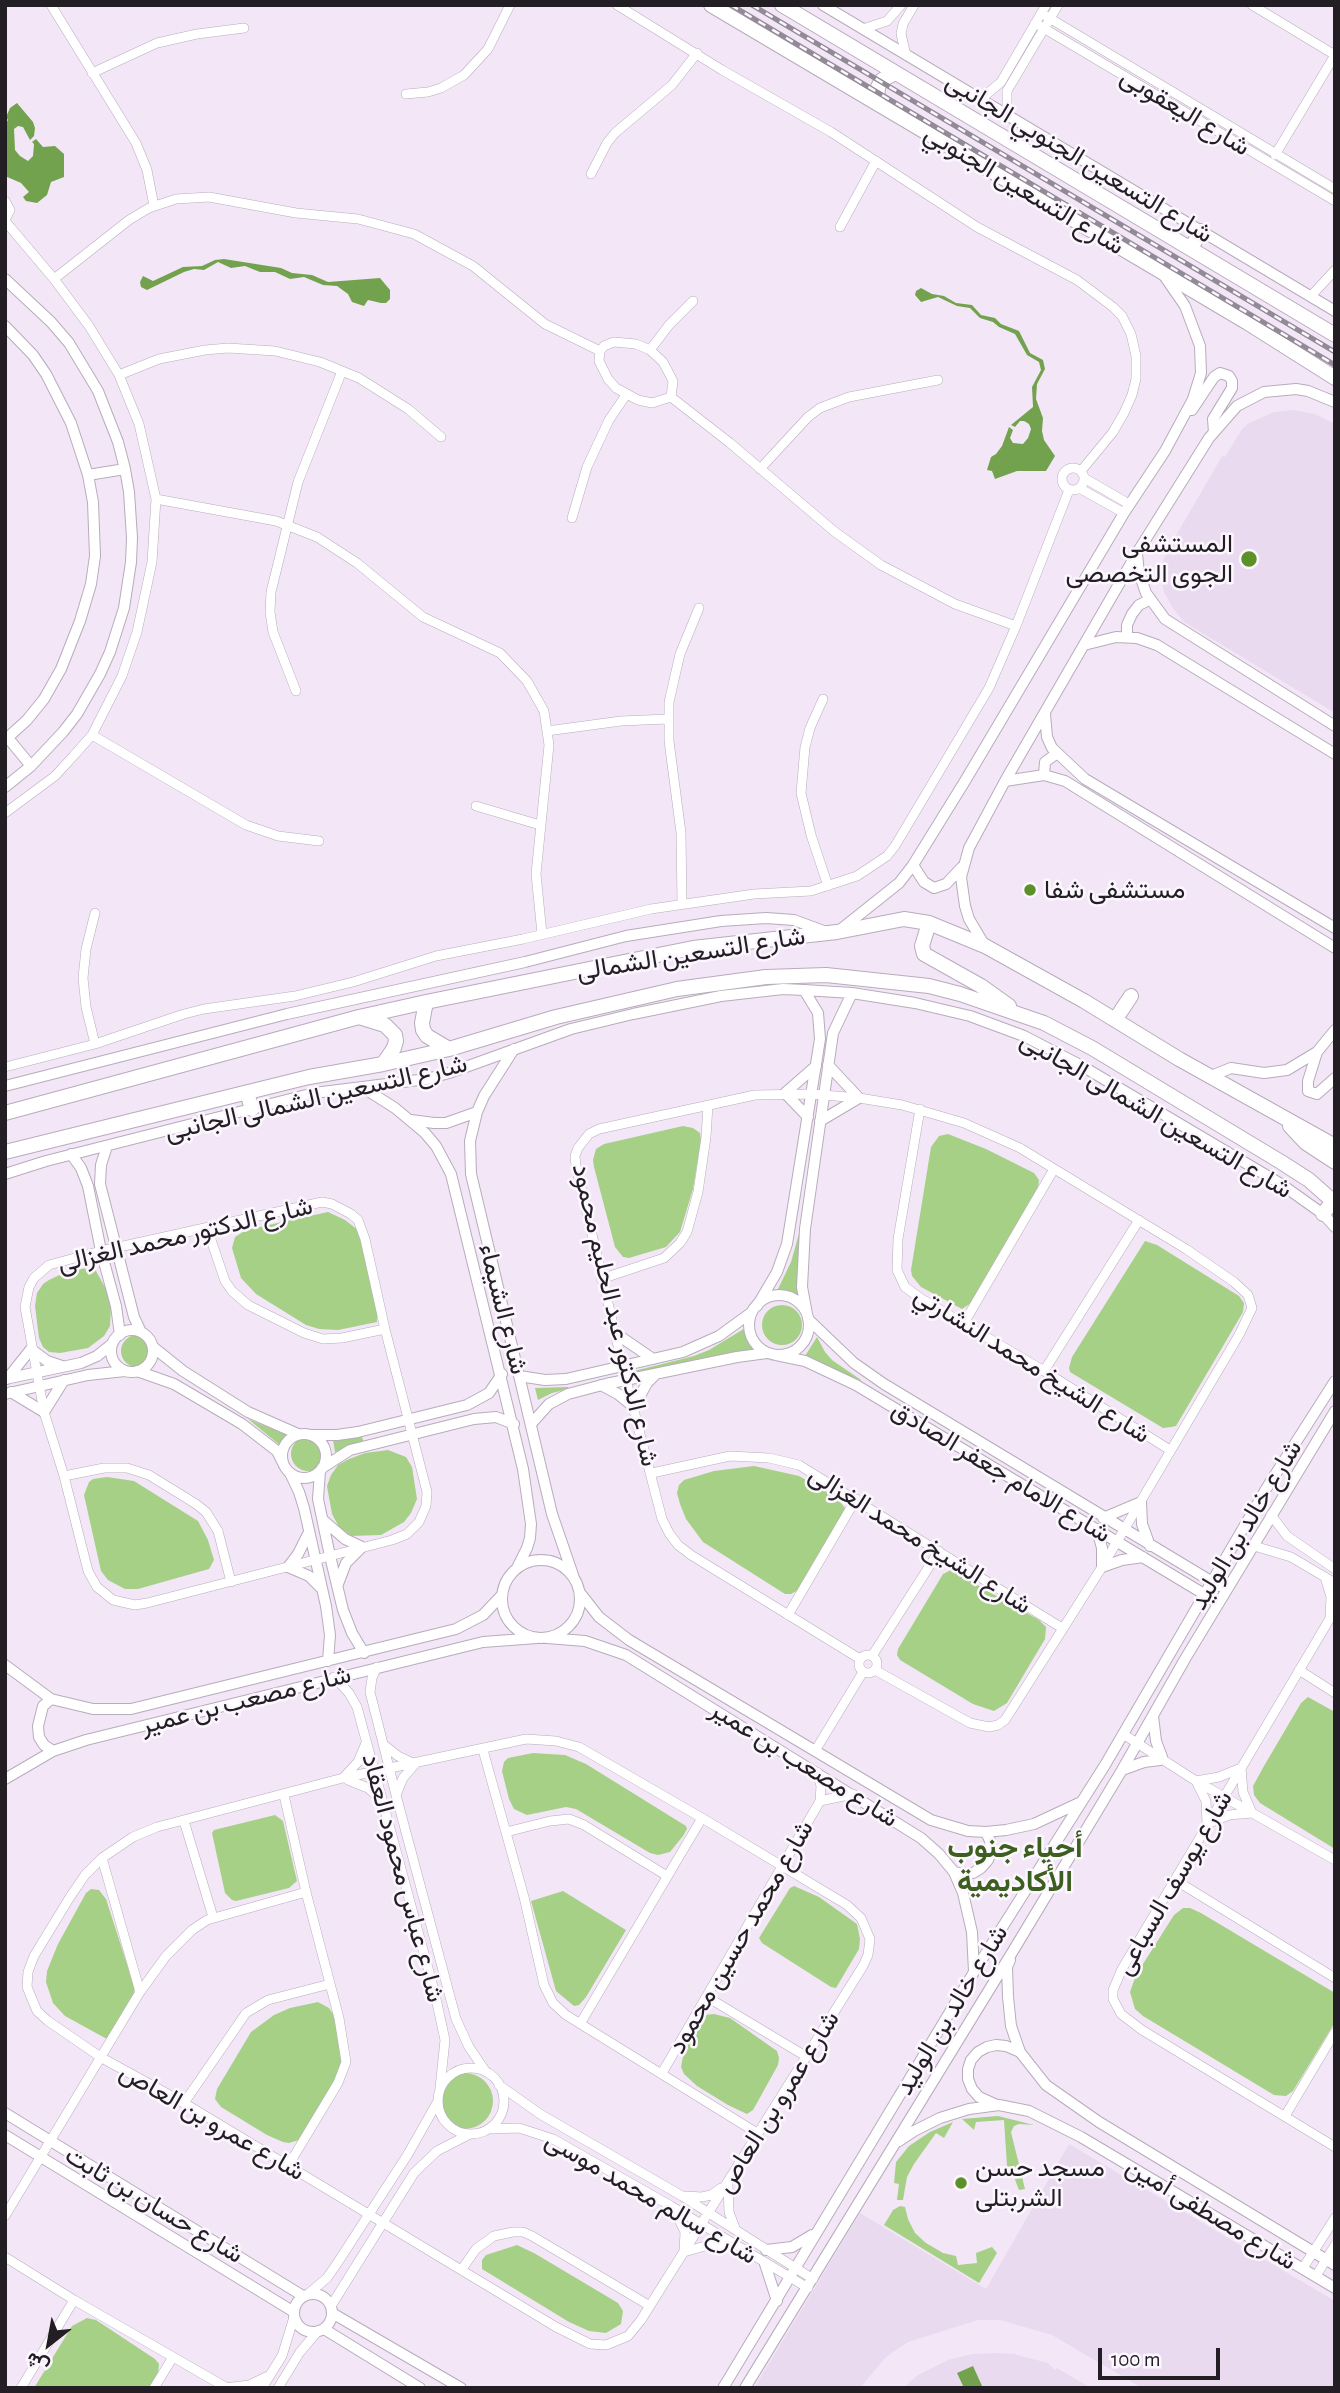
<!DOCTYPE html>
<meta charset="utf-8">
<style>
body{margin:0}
#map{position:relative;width:1340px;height:2393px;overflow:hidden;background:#f3e7f7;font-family:"Alegreya Sans",Vazirmatn,sans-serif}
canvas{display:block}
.frame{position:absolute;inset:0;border:7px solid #221e24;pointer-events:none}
.north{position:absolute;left:14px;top:2309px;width:70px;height:70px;-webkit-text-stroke:5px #fcf7fe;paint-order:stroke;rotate:211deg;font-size:19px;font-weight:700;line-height:28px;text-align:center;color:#221e24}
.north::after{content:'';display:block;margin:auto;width:24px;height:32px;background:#221e24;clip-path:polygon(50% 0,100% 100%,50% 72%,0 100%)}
.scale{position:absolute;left:1098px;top:2348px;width:122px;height:32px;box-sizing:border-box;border:4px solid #221e24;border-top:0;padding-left:9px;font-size:21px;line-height:24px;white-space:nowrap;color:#221e24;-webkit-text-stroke:5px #fcf7fe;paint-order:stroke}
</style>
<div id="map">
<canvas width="1340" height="2393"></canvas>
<div class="frame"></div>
<div class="north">ش</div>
<div class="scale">100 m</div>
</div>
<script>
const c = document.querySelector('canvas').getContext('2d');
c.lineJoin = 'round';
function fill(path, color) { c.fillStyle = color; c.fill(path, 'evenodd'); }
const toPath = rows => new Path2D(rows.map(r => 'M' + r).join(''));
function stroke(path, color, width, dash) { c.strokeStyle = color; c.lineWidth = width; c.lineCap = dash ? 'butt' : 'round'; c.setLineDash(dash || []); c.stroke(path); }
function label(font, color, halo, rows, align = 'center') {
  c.font = font + ' "Alegreya Sans",Vazirmatn,sans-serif'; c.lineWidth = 5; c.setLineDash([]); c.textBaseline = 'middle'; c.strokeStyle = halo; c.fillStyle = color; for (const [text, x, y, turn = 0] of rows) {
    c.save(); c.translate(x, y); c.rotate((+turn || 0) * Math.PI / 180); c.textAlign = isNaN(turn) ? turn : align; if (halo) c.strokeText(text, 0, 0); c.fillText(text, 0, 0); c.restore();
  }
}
const built = toPath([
 [1293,410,1315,414,1335,424,1335,713,1184,622,1172,607,1164,592,1161,579,1162,565,1166,553,1222,456,1225,457,1242,429,1249,423,1274,412],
 [1069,2144,1335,2301,1335,2388,1142,2388,1052,2335,1000,2320,978,2320,908,2342,886,2357,860,2388,754,2388,860,2213,986,2289],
 [999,2353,1014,2354,1048,2363,1055,2370,1057,2368,1091,2388,903,2388,918,2375,948,2360,973,2354]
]);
const green = toPath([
 [683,1126,693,1128,700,1133,701,1140,693,1189,680,1232,666,1247,629,1258,623,1257,615,1247,594,1167,593,1160,596,1149,604,1144],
 [948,1134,986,1149,1034,1173,1039,1180,1038,1188,971,1303,962,1309,921,1287,912,1276,911,1270,931,1147,939,1136],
 [328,1212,345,1220,358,1230,377,1309,377,1322,338,1330,319,1329,306,1325,256,1294,241,1278,232,1248,235,1237,246,1230],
 [800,1230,803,1231,798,1263,800,1298,777,1291,791,1262],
 [1145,1241,1157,1245,1239,1296,1244,1303,1243,1312,1176,1426,1171,1427,1163,1428,1070,1372,1069,1368,1072,1357],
 [86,1268,96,1271,106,1289,111,1306,110,1326,104,1336,88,1348,60,1353,49,1352,43,1347,39,1338,35,1306,37,1293,43,1284,49,1280,66,1272],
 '762 1325a20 20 0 1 1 40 0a20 20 0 1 1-40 0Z',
 [747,1327,755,1350,703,1358,635,1376,634,1371,694,1356,709,1350],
 '121 1351a16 16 0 1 1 32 0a16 16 0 1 1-32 0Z',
 [817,1337,825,1352,832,1360,861,1380,859,1383,805,1356],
 [568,1387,569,1389,552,1393,538,1400,535,1388],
 [248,1419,270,1428,289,1434,281,1446],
 '291 1454a17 17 0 1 1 34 0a17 17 0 1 1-34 0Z',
 [362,1437,364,1443,335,1452,333,1440],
 [388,1450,406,1457,412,1467,417,1499,411,1513,404,1522,381,1535,351,1536,339,1527,332,1514,327,1486,331,1475,338,1465,349,1459,365,1453],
 [754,1466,799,1476,836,1497,845,1508,845,1515,800,1589,791,1594,785,1594,703,1542,686,1519,680,1504,677,1493,679,1485,684,1480,714,1471],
 [107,1477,134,1481,198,1521,208,1540,214,1560,209,1569,138,1589,125,1589,108,1580,101,1571,84,1495,89,1482,93,1479],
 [951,1570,1039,1620,1046,1627,1045,1639,1007,1703,994,1711,973,1704,900,1660,897,1655,898,1649,943,1574],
 [1308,1697,1335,1712,1335,1849,1260,1803,1254,1795,1253,1786,1264,1766,1301,1703],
 [533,1753,565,1755,586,1764,686,1826,687,1829,683,1836,670,1852,658,1855,650,1853,576,1809,566,1807,527,1815,514,1809,509,1799,502,1771,504,1762,508,1758],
 [275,1815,283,1821,297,1881,289,1888,236,1901,232,1900,225,1893,212,1833,214,1830],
 [794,1886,819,1897,857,1924,860,1939,859,1949,836,1988,831,1987,762,1943,759,1938,790,1888],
 [91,1889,99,1890,106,1899,134,1986,134,1994,110,2039,105,2038,65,2016,53,2003,46,1982,47,1971,58,1944,86,1893],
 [563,1891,626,1930,586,1997,579,2005,574,2006,556,1991,531,1901],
 [1183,1908,1190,1908,1201,1913,1335,1993,1335,2022,1293,2091,1286,2096,1274,2095,1143,2016,1135,2009,1130,1992,1136,1975,1174,1915],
 [318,2002,329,2008,333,2014,343,2054,340,2073,299,2140,289,2143,283,2142,267,2135,221,2107,215,2099,217,2089,251,2032,274,2015,290,2008],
 [714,2014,730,2018,777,2051,779,2058,778,2065,753,2110,747,2114,728,2105,697,2086,684,2074,681,2067,684,2051,705,2015],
 '437 2101a28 28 0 1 1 56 0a28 28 0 1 1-56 0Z',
 [998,2116,1034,2125,1019,2124,1014,2126,1011,2132,1025,2189,1019,2190,1011,2169,1007,2166,1004,2120,976,2122,974,2130,962,2119],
 [953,2122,944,2138,936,2133,914,2164,907,2177,903,2200,897,2200,899,2184,894,2183,896,2162,909,2146,930,2132],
 [900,2206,905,2207,908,2219,915,2233,926,2243,943,2253,956,2256,958,2265,977,2263,976,2253,992,2247,997,2253,979,2283,884,2225,893,2210],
 [517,2245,534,2253,618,2303,623,2311,621,2324,606,2333,589,2331,569,2322,482,2269,482,2260,486,2255],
 [87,2318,96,2320,155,2359,159,2364,158,2373,149,2388,34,2388,72,2326]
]);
const water = toPath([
 [17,103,33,122,35,128,34,136,30,140,23,127,18,126,14,129,15,150,20,156,28,161,33,156,34,144,32,142,36,139,43,147,55,146,64,154,64,177,51,182,47,195,37,203,26,201,23,197,29,192,21,183,5,176,7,144,5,125,8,120,6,117,10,108],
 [224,259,281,268,292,273,312,275,328,282,380,278,390,290,390,299,386,303,381,303,368,300,364,306,352,302,348,294,337,286,323,285,304,277,290,279,275,272,260,272,245,266,231,268,218,262,204,270,194,269,184,272,147,290,141,287,140,282,143,276,153,281,183,267,202,266,215,260],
 [921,288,932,294,944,296,956,303,972,305,981,315,995,318,1001,324,1019,331,1030,353,1043,360,1045,369,1037,384,1036,399,1043,418,1042,431,1044,440,1055,456,1046,471,1017,471,995,479,992,471,987,470,991,457,996,454,1002,446,1009,427,1013,430,1010,438,1013,443,1023,444,1028,438,1031,429,1029,424,1024,421,1020,421,1015,427,1011,425,1033,407,1032,387,1041,370,1039,362,1027,355,1015,334,999,327,993,322,980,318,970,308,957,306,938,297,921,302,915,295,916,291],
 [973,2366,983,2388,964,2388,957,2373]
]);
const minor = toPath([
 [51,5,136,143,147,170,154,206],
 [617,5,722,70,831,132,977,227,1077,280,1113,307,1122,316,1131,334,1136,356,1136,379,1132,395,1124,413,1113,432,1081,471],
 [1252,5,1335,55],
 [1041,13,1335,189],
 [1035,23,1335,201],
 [863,29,887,21,901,5],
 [906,55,901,34,903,24,914,5],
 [92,73,157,43,197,34,244,28],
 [406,94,428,92,441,88,464,75,488,49,510,5],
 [981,99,1001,82,1046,5],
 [1007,115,1007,91,1058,5],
 [1275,155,1335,55],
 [591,174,607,143,615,133,672,85,697,53],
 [5,201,10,210,5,220],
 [5,221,54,279,89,326,119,375,139,424,156,499,152,562,137,632,122,676,92,735,77,752,55,776,5,813],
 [840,227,876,161],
 [54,279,129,220,149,208,176,199,209,197,296,213,358,219,414,234,473,266,545,324,600,351],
 [1311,296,1335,270],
 [614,342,636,344,650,350,663,362,673,381,671,397,652,403,638,400,616,388,608,379,599,361,600,351,604,346,614,342],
 [650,350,669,325,693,301],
 [119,375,159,359,205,350,228,348,275,351,320,362,359,378,408,409,441,437],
 [671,397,730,443,835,532,881,565,955,604,1016,626],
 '1062 479a11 11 0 1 1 22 0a11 11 0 1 1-22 0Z',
 [760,469,808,417,820,408,849,397,938,380],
 [1084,478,1129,504],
 [1079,488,1124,513],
 [156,499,276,521,317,537,357,563,423,617,500,653,527,681,544,711,549,745,536,874,542,934],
 [572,518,587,467,609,420,626,395],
 [296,691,273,632,270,612,271,592,298,482,342,371],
 [823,699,810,728,805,747,801,793,811,835,828,886],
 [547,731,621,721,668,719],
 [92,735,246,825,278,836,319,841],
 [476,806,540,825],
 [682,904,681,833,669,741,669,702,680,654,699,608],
 [95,913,86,949,83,978,86,1007,95,1044],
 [5,1067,95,1044,184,1014,204,1009,295,996,353,982,436,956,523,939,651,909,754,894,811,891,857,876,887,856,895,846,989,688,1016,626,1069,490],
 [920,1109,898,1239,897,1270,905,1287,920,1298,1044,1371,1170,1450],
 [322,1202,332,1204,351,1214,358,1220,365,1239,385,1329,427,1492,426,1506,419,1522,407,1534,392,1540,147,1603,135,1605,113,1600,97,1587,88,1571,64,1476,44,1412,25,1307,29,1287,34,1278,49,1265,101,1251,322,1202],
 [207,1228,225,1281,232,1291,248,1305,304,1333,323,1339,342,1338,385,1329],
 [601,1279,664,1258,680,1243,687,1232,698,1192,706,1137,708,1105],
 [964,1323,1054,1169],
 [1044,1371,1139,1220],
 [652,1473,730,1456,769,1458,799,1465,1062,1628],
 [64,1476,104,1468,127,1468,149,1475,196,1504,206,1512,218,1531,231,1582],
 [1271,1515,1287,1536,1335,1569],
 [1254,1546,1291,1557,1335,1583],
 [1325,1577,1331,1597,1330,1617],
 [1335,1610,1122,1969,1113,1990,1113,1999,1121,2014,1142,2030,1335,2147],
 [788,1615,856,1499],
 '859 1664a9 9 0 1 1 18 0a9 9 0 1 1-18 0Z',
 [872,1656,939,1551],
 [860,1659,691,1555,678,1545,669,1533,662,1519,626,1380,576,1166,575,1156,578,1148,589,1134,599,1129,755,1095,811,1094,859,1098,902,1105,964,1123,1020,1148,1186,1249,1234,1282,1248,1295,1252,1308,1239,1335,1102,1567,1005,1720,998,1725,989,1727,970,1723,875,1670],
 [377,1667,372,1678,370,1692,396,1795,456,2019,469,2047,486,2072],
 [1299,1670,1335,1693],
 [334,1677,349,1693,357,1707,435,1994,445,2040,440,2088],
 [1123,1734,1196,1781,1335,1860],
 [526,1739,556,1741,579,1747,702,1818,847,1905,861,1918,870,1939,868,1955,863,1966,641,2320,628,2336,606,2345,590,2344,556,2327,184,2103,102,2058,48,2021,37,2011,27,1987,28,1972,34,1956,70,1897,85,1875,102,1858,133,1837,157,1827,343,1778,526,1739],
 [384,1745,398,1756,415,1764,403,1778,396,1795],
 [483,1750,524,1897,544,1985,553,2003,566,2015,757,2133],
 [815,1751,863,1672],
 [1241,1768,1243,1792,1252,1813,1229,1815,1207,1824,1206,1801,1196,1781,1219,1777,1241,1768],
 [344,1777,358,1762,366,1743],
 [348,1780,368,1788,380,1799],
 [284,1795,306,1892,339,2018,346,2062,338,2083,288,2166],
 [820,1801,853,1794],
 [184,1821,213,1917],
 [506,1832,550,1821,569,1819,584,1825,667,1876],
 [102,1858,140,1992],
 [1175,1880,1335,1978],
 [707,1997,807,2057],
 [580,2024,702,1818],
 '438 2101a33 33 0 1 1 66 0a33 33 0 1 1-66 0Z',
 [662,2073,820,1801,821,1786,817,1772],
 [499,2085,540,2114,682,2196,813,2279],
 [184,2103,246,2013,268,2000,330,1984],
 [1285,2116,1335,2032],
 [488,2129,519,2128,553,2139,671,2206,808,2288],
 [728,2184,729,2212,735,2228],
 [685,2196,702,2197,711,2195,721,2188],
 [675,2211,685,2232,684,2252,705,2246,734,2245],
 [5,2216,140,1992,166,1956,192,1930,207,1920,306,1892],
 [5,2257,74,2300,227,2388],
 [1303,2268,1335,2218],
 [462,2269,476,2249,494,2236,513,2232,523,2232,532,2236,650,2306],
 [1316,2276,1335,2245],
 [308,2294,327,2278,338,2262,408,2154,438,2101],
 [331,2306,414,2173,437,2151,470,2134],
 [21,2388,74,2300],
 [154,2388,173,2357],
 [225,2388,249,2385,268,2376],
 [262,2388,282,2356,294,2317],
 [278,2388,300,2352,318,2331]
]);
const tertiary = toPath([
 [823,5,1335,311],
 [5,279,51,322,69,343,98,391,118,442,125,469,129,492,132,538,131,562,124,608,110,652,100,674,77,714,63,732,31,766,5,787],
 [5,326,33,355,46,374,71,423,88,475,93,502,95,556,91,584,80,621,61,669,44,699,27,720,5,740],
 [1192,410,1214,377,1220,373,1229,376,1232,381,1232,388,1213,419,1214,432],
 [88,475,125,469],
 [1137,554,1139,573,1146,593,1165,619,1335,726],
 [1127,637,1127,625,1132,614,1139,605,1149,600],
 [1084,645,1116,637,1137,638,1157,645,1335,754],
 [1045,714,1047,737,1052,748,1085,779,1335,928],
 [8,738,31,766],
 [1044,775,1045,762,1056,754],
 [1005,781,1044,775,1065,781,1335,948],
 [913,865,924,882,934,888,946,884,962,867],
 [840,930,899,883,913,865,965,781,1124,513,1165,451,1193,399,1201,373,1200,346,1185,306,1165,277],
 [985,946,969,919,965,906,961,877,969,848,1005,781,1137,553,1209,438,1237,406,1264,392,1296,389,1308,391,1335,402],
 [514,1049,484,1096,477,1112,470,1141,471,1174,552,1514,573,1575],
 [1317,1052,1308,1081,1308,1091,1317,1094,1335,1078],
 [1211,1076,1231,1068,1264,1073,1287,1070,1317,1052,1335,1030],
 [5,1086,287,1014,525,962,626,936,721,921,766,918,794,920,829,933],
 [362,1087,395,1108,425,1133,436,1146,451,1174,523,1469,531,1524,530,1538,527,1548,517,1568],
 [808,1117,785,1093,816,1066],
 [411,1120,434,1123,446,1123,477,1112],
 [820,1121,859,1098,828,1065],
 [107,1146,101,1165,100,1184,134,1317,141,1332],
 [71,1154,81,1168,88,1186,101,1251,116,1306,120,1335],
 [5,1174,46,1161,314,1093,427,1079,449,1073,571,1029,633,1014,721,996,783,989,804,990,852,993,915,1003,970,1016,1024,1036,1082,1066,1281,1184,1323,1214,1335,1227],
 '749 1325a30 30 0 1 1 60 0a30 30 0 1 1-60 0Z',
 [757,1306,777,1272,787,1244,820,1039,818,1013,804,990],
 [807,1314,802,1287,805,1229,833,1033,852,993],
 [808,1319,854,1363,884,1384,1219,1586],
 '111 1351a21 21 0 1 1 42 0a21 21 0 1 1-42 0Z',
 [615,1333,653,1359],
 [153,1347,183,1371,248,1412,298,1434],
 [776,1355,805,1361,856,1385,1219,1603],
 [137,1371,174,1384,242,1424,277,1451,283,1463],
 [519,1376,545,1380,566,1379,683,1352,719,1336,752,1312],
 [5,1379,81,1363,97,1356,112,1344],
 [7,1379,31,1349,47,1361,62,1366],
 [601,1385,618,1394,634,1407,647,1383,656,1374],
 [11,1392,44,1412,64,1380],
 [5,1394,88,1375,125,1371],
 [531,1424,549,1404,568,1394,606,1384,737,1357,767,1353],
 '282 1456a22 22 0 1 1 44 0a22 22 0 1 1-44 0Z',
 [311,1435,337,1435,358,1432,467,1405,489,1393,502,1374],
 [322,1468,350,1450,474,1419,496,1417,514,1424],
 [320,1471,318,1499,330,1556,343,1610,352,1633,364,1653],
 [290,1473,299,1492,304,1508,326,1606,330,1635,328,1661],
 [1141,1502,1142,1524,1150,1546],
 [1103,1518,1141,1502],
 [323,1520,345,1539,362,1547,346,1563,338,1584],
 [1097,1530,1102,1548,1102,1567,1122,1560,1143,1557],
 [308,1534,298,1554,288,1567,309,1576,320,1587],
 '502 1599a39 39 0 1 1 78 0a39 39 0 1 1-78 0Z',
 [581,1594,599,1617,629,1640,931,1820,968,1831,986,1832,1006,1830,1034,1824,1079,1803],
 [547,1638,585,1641,626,1655,921,1838,939,1854,954,1872,963,1893,972,1932,974,1971],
 [5,1665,51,1699,93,1709,131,1709,456,1629,483,1615,502,1595],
 [51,1699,43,1706,38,1726,39,1737,44,1745,53,1751],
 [1153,1716,1156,1741,1162,1757],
 [1122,1770,1144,1762,1160,1760],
 [5,1779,53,1751,86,1740,483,1642,537,1638],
 [954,1872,963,1874,973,1873,981,1868,988,1860,991,1851,990,1841,986,1832],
 [1010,1960,1007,1967,1008,1997,1011,2026,1020,2052,1046,2085,1099,2122,1335,2265],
 [997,2105,979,2097,972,2089,968,2079,968,2069,971,2060,978,2052,987,2047,996,2045,1006,2046,1020,2052],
 [5,2113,303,2296],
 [5,2135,294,2312],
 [899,2141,914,2131,940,2118,969,2109,999,2105,1029,2111,1081,2137,1335,2288],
 [766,2250,792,2247,812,2235],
 [765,2264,777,2301],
 '294 2313a19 19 0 1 1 38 0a19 19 0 1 1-38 0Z',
 [332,2313,461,2388],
 [324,2329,420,2388],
 [723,2388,974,1972,1105,1765,1266,1489,1335,1381],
 [745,2388,1013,1951,1122,1770,1185,1659,1335,1411]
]);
const primary = toPath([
 [929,923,922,946,924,954,981,986,1009,1006],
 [426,1002,422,1023,423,1030,427,1036,449,1049],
 [359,1017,385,1025,395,1035,396,1041,394,1048,383,1064],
 [1115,1020,1131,996],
 [247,1093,252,1109],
 [5,1113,359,1017,426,1002,693,948,837,932,904,919,929,923,985,946,1084,1001,1179,1059,1335,1146],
 [1290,1126,1306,1143,1335,1162],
 [5,1152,309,1077,383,1064,449,1049,556,1017,677,989,766,977,826,975,929,986,960,994,1044,1023,1092,1048,1281,1162,1309,1180,1335,1203],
 [1323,1214,1333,1201]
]);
const trunk = toPath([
 [711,5,1248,323,1335,378],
 [782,5,1335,335],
 [877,103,878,87,882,80,895,73],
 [1191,248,1201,231]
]);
const rail = toPath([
 [731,5,1335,365],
 [752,5,1335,352]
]);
const markers = [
 [1249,559,9,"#5c9029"],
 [1030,890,7,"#5c9029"],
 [961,2183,7,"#5c9029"]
];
const streetNames = [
 ["شارع اليعقوبى",1185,112,31],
 ["شارع التسعين الجنوبي الجانبى",1079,158,31],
 ["شارع التسعين الجنوبي",1024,190,31],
 ["شارع التسعين الشمالى",691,954,-9],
 ["شارع التسعين الشمالى الجانبى",316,1098,-13],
 ["شارع التسعين الشمالى الجانبى",1156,1115,30],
 ["شارع الدكتور محمد الغزالى",185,1235,-13],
 ["شارع الشيماء",503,1309,76],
 ["شارع الدكتور عبد الحليم محمود",615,1315,77],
 ["شارع الشيخ محمد النشارتي",1032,1365,32],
 ["شارع الامام جعفر الصادق",1001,1472,31],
 ["شارع خالد بن الوليد",1246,1525,-59],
 ["شارع الشيخ محمد الغزالى",920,1540,32],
 ["شارع مصعب بن عمير",246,1700,-14],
 ["شارع مصعب بن عمير",804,1764,32],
 ["شارع عباس محمود العقاد",403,1878,75],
 ["شارع يوسف السباعى",1174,1883,-60],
 ["شارع محمد حسين محمود",741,1937,-60],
 ["شارع خالد بن الوليد",952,2010,-59],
 ["شارع عمرو بن العاص",778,2102,-58],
 ["شارع عمرو بن العاص",212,2122,30],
 ["شارع سالم محمد موسى",651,2198,30],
 ["شارع حسان بن ثابت",154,2205,31],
 ["شارع مصطفى أمين",1211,2214,31]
];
const poiNames = [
 ["المستشفى",1233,544,"right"],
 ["الجوى التخصصى",1233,574,"right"],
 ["مستشفى شفا",1044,890],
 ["مسجد حسن",975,2168],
 ["الشربتلى",975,2198]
];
const quarterNames = [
 ["أحياء جنوب",1015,1848],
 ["الأكاديمية",1015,1882]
];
fill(built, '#eadaf0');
fill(green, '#a5d086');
fill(water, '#73a24e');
stroke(minor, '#b7acbb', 10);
stroke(tertiary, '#b7acbb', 12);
stroke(primary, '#b7acbb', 16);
stroke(trunk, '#b7acbb', 16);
stroke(minor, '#fff', 9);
stroke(tertiary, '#fff', 10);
stroke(primary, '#fff', 14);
stroke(trunk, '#fff', 14);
stroke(rail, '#928a96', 5);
stroke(rail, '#fcf7fe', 2.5, [8]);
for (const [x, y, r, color] of markers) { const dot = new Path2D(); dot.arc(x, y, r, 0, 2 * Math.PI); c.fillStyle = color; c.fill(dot); stroke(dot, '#fcf7fe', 2.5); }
label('26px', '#221e24', '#fcf7fe', streetNames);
label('26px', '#221e24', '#fcf7fe', poiNames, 'left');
label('bold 30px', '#3c5e1e', '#fcf7fe', quarterNames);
</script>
